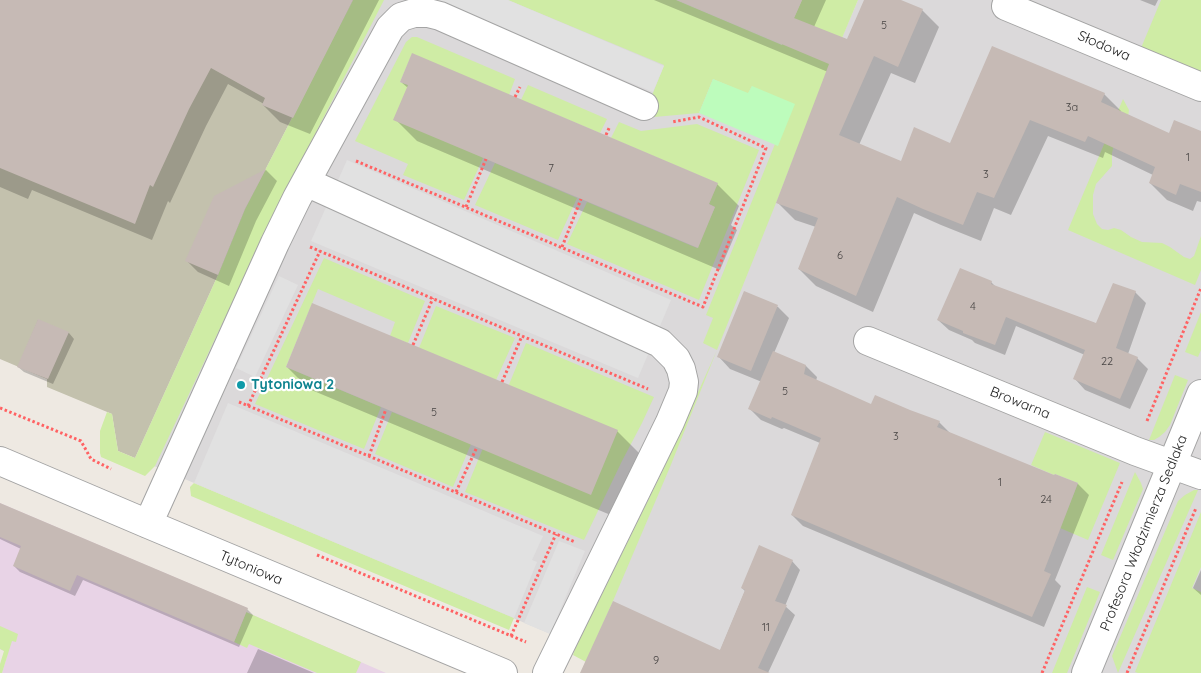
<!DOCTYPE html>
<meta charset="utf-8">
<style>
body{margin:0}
canvas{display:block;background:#eee9e2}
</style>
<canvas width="1201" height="673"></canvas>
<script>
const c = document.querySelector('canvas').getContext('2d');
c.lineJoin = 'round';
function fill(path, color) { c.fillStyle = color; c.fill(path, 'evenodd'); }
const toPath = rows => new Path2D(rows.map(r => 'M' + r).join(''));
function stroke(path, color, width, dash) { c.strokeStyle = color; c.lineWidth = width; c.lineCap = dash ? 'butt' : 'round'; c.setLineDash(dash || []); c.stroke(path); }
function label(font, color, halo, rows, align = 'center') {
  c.font = font + ' Quicksand,sans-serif'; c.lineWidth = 4.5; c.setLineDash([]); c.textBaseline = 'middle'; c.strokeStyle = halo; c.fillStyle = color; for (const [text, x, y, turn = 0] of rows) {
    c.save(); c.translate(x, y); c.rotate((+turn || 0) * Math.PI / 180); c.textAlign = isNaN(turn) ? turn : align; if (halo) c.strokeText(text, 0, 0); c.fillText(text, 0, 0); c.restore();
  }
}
const residential = toPath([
 [353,0,604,0,816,98,858,0,1201,0,1201,673,586,673,591,651,135,458,218,275,245,209]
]);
const industrial = toPath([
 [0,503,247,608,246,612,386,673,2,673,8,653,0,649]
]);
const construction = toPath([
 [0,0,353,0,245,209,218,275,135,458,118,451,112,414,47,387,47,379,0,359]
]);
const grass = toPath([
 [353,0,384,0,274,214,155,466,145,476,101,457,100,453,100,431,107,412,112,414,118,451,135,458,218,275,245,209],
 [508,0,676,0,782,45,802,0,858,0,819,93,776,203,670,467,613,601,586,662,573,655,575,649,663,470,717,350,703,343,713,318,706,315,775,144,778,146,752,86,748,94,713,79,699,113,643,118,664,65],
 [1161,0,1201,0,1201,72,1141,48],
 [412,37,417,37,515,79,509,95,412,54,400,82,408,85,483,158,464,200,403,175,408,164,355,141,406,42],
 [528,85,607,119,600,133,521,100],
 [1123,99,1129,110,1128,117,1114,145,1112,153,1112,166,1096,184,1093,195,1093,214,1097,224,1102,229,1108,230,1114,228,1121,230,1131,237,1142,242,1162,243,1170,247,1184,257,1190,259,1194,256,1201,236,1201,270,1195,285,1068,230],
 [619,122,641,131,697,124,759,150,699,300,567,244,587,202,697,248,715,207,709,204,717,183,611,138],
 [495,163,577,198,558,240,475,205],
 [324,258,425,301,408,343,390,336,395,322,318,289,286,367,381,407,364,449,255,404],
 [436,306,515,338,496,380,419,348],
 [1201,312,1201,350,1198,357,1185,352],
 [526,343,654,397,642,423,622,461,584,540,465,492],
 [1175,375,1188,380,1170,425,1165,432,1159,437,1154,440,1149,440],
 [392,412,471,444,453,487,375,454],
 [1045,432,1120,463,1088,540,1060,528,1078,483,1055,474,1054,475,1031,465],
 [1135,472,1141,483,1143,489,1113,560,1101,555],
 [194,483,514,618,509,630,191,496,190,487],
 [1194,490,1198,490,1118,673,1112,656,1178,501,1185,495],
 [1201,512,1201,567,1192,588,1201,592,1201,673,1138,673,1135,672],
 [1087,587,1100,592,1067,673,1052,673],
 [246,612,361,662,356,673,317,673,249,644,247,648,234,642],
 [0,626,18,634,16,642,12,641,2,673,0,673,0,664,4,651,0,649]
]);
const park = toPath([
 [713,79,748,93,752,86,795,104,778,146,699,113]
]);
const parking = toPath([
 [432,0,508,0,664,66,653,92],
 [347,160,671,300,638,378,311,241],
 [279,276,298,285,255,377,236,368],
 [228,403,543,536,532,560,537,562,514,618,194,483],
 [559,541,585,551,550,634,524,623]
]);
const shadow = toPath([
 [0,0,379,0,310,134,280,122,263,105,264,104,228,84,206,126,170,203,168,201,152,240,32,190,28,199,0,187],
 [654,0,826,0,814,27,847,41,865,0,898,0,922,10,939,27,915,83,891,73,859,145,902,162,951,144,1104,94,1121,111,1121,113,1169,135,1201,132,1201,202,1197,201,1193,211,1167,200,1150,183,1153,175,1105,152,1103,158,1048,136,1011,215,994,208,981,241,941,225,914,213,873,312,816,286,799,269,816,227,795,220,778,203,828,72],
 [1140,0,1158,0,1155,6],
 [401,82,717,184,739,206,731,225,737,230,720,270,417,141,395,119,408,88],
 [266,170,277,181,256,221,229,286,198,272,187,261,215,197],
 [991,282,996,287,1097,324,1135,292,1146,303,1128,354,1137,358,1148,369,1130,409,1085,390,1075,379,1085,355,1016,326,1005,355,975,343,972,340,949,330,938,320],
 [745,293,778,307,789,318,774,353,806,366,817,377,816,381,872,406,939,422,950,433,1055,477,1056,476,1078,484,1089,495,1055,580,1061,586,1044,627,803,526,792,515,820,443,784,428,782,429,761,420,750,409,762,382,730,369,719,357],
 [38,320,69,333,74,339,53,384,24,372,18,367],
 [287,367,617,431,639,453,613,516,309,389],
 [0,504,247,609,253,615,239,647,83,580,75,596,20,572,14,566,21,549,0,539],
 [792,561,800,570,785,606,795,615,768,673,585,673,720,651,745,591,742,588],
 [1201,570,1201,595,1193,588],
 [258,649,314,673,247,673]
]);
const building = toPath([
 [0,0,353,0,293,118,262,105,265,98,211,68,189,109,153,187,150,185,135,224,0,168],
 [677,0,802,0,794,18,847,39,864,0,901,0,923,9,898,67,874,56,839,135,901,161,914,127,950,143,992,46,1105,93,1101,102,1169,133,1174,120,1201,131,1201,192,1180,184,1176,195,1149,183,1155,167,1088,136,1085,142,1030,120,994,198,977,192,963,225,923,209,897,197,856,296,798,269,818,218,776,203,829,64],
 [412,53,718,183,709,204,715,207,698,248,393,120,408,85,400,82],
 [266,169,245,209,218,275,185,261,214,196],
 [960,268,992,281,991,284,1096,323,1113,283,1136,291,1116,348,1138,357,1120,399,1073,379,1085,350,1006,317,995,345,963,333,963,331,937,320],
 [744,291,778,305,751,371,717,357],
 [312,303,618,430,591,495,286,367],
 [38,319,69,332,48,379,17,367],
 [773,351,806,365,804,374,871,404,875,395,910,410,940,421,937,427,1054,475,1055,474,1078,483,1044,571,1051,574,1032,617,791,515,821,438,772,417,771,419,748,409],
 [0,503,248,608,234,642,77,575,70,591,13,566,21,546,0,537],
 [759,545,793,560,775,601,787,605,758,668,770,673,580,673,613,601,720,650,745,590,741,588]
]);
const path = toPath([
 [515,97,520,87],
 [606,135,610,126],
 [356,161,703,307,766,148,699,117,672,122],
 [466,207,486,159],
 [310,247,648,389],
 [562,247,581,199],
 [413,345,433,298],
 [502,382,522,336],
 [239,402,575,542],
 [248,406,320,251],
 [0,408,81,441,91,459,111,469],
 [1147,421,1201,288],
 [369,456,386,409],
 [456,492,477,447],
 [317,555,526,642],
 [511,636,556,534],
 [1042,673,1122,482],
 [1127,673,1196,508]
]);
const minor = toPath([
 [1006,6,1201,87],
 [306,182,660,343,676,359,681,369,684,382,683,391,670,422,547,673],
 [868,341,1135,451,1201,475],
 [0,461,148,524,503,673],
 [148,524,275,243,297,198,390,28,401,17,414,13,428,13,440,16,644,106],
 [1086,673,1201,394]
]);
const markers = [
 [241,385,5,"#0f9aa8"]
];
const numberNames = [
 ["5",884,26],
 ["3a",1072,108],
 ["1",1188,158],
 ["7",551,169],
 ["3",986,175],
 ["6",840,256],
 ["4",973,307],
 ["22",1107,362],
 ["5",785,392],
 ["5",434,413],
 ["3",896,437],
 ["1",1000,483],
 ["24",1046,500],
 ["11",766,628],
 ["9",656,661]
];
const streetNames = [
 ["Słodowa",1104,46,23],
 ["Browarna",1020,403,22],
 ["Profesora Włodzimierza Sedlaka",1144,533,-68],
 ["Tytoniowa",251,568,23]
];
const cultureNames = [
 ["Tytoniowa 2",251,385]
];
fill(residential, '#dbd9da');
fill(industrial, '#e8d3e6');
fill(construction, '#c3c1ad');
fill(grass, '#cfeca5');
fill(park, '#bdfcbc');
fill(parking, '#e1e1e1');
fill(shadow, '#0003');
fill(building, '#c6bab5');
stroke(minor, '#a4a4a4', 30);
stroke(path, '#ff6263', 3, [2.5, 2.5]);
stroke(minor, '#fff', 28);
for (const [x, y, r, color] of markers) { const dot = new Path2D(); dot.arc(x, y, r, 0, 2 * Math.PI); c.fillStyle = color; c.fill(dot); stroke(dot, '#fff', 2); }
label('11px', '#474443', null, numberNames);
label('14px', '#1d1d1d', '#fff', streetNames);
label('bold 14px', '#0d838f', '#fff', cultureNames, 'left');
</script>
